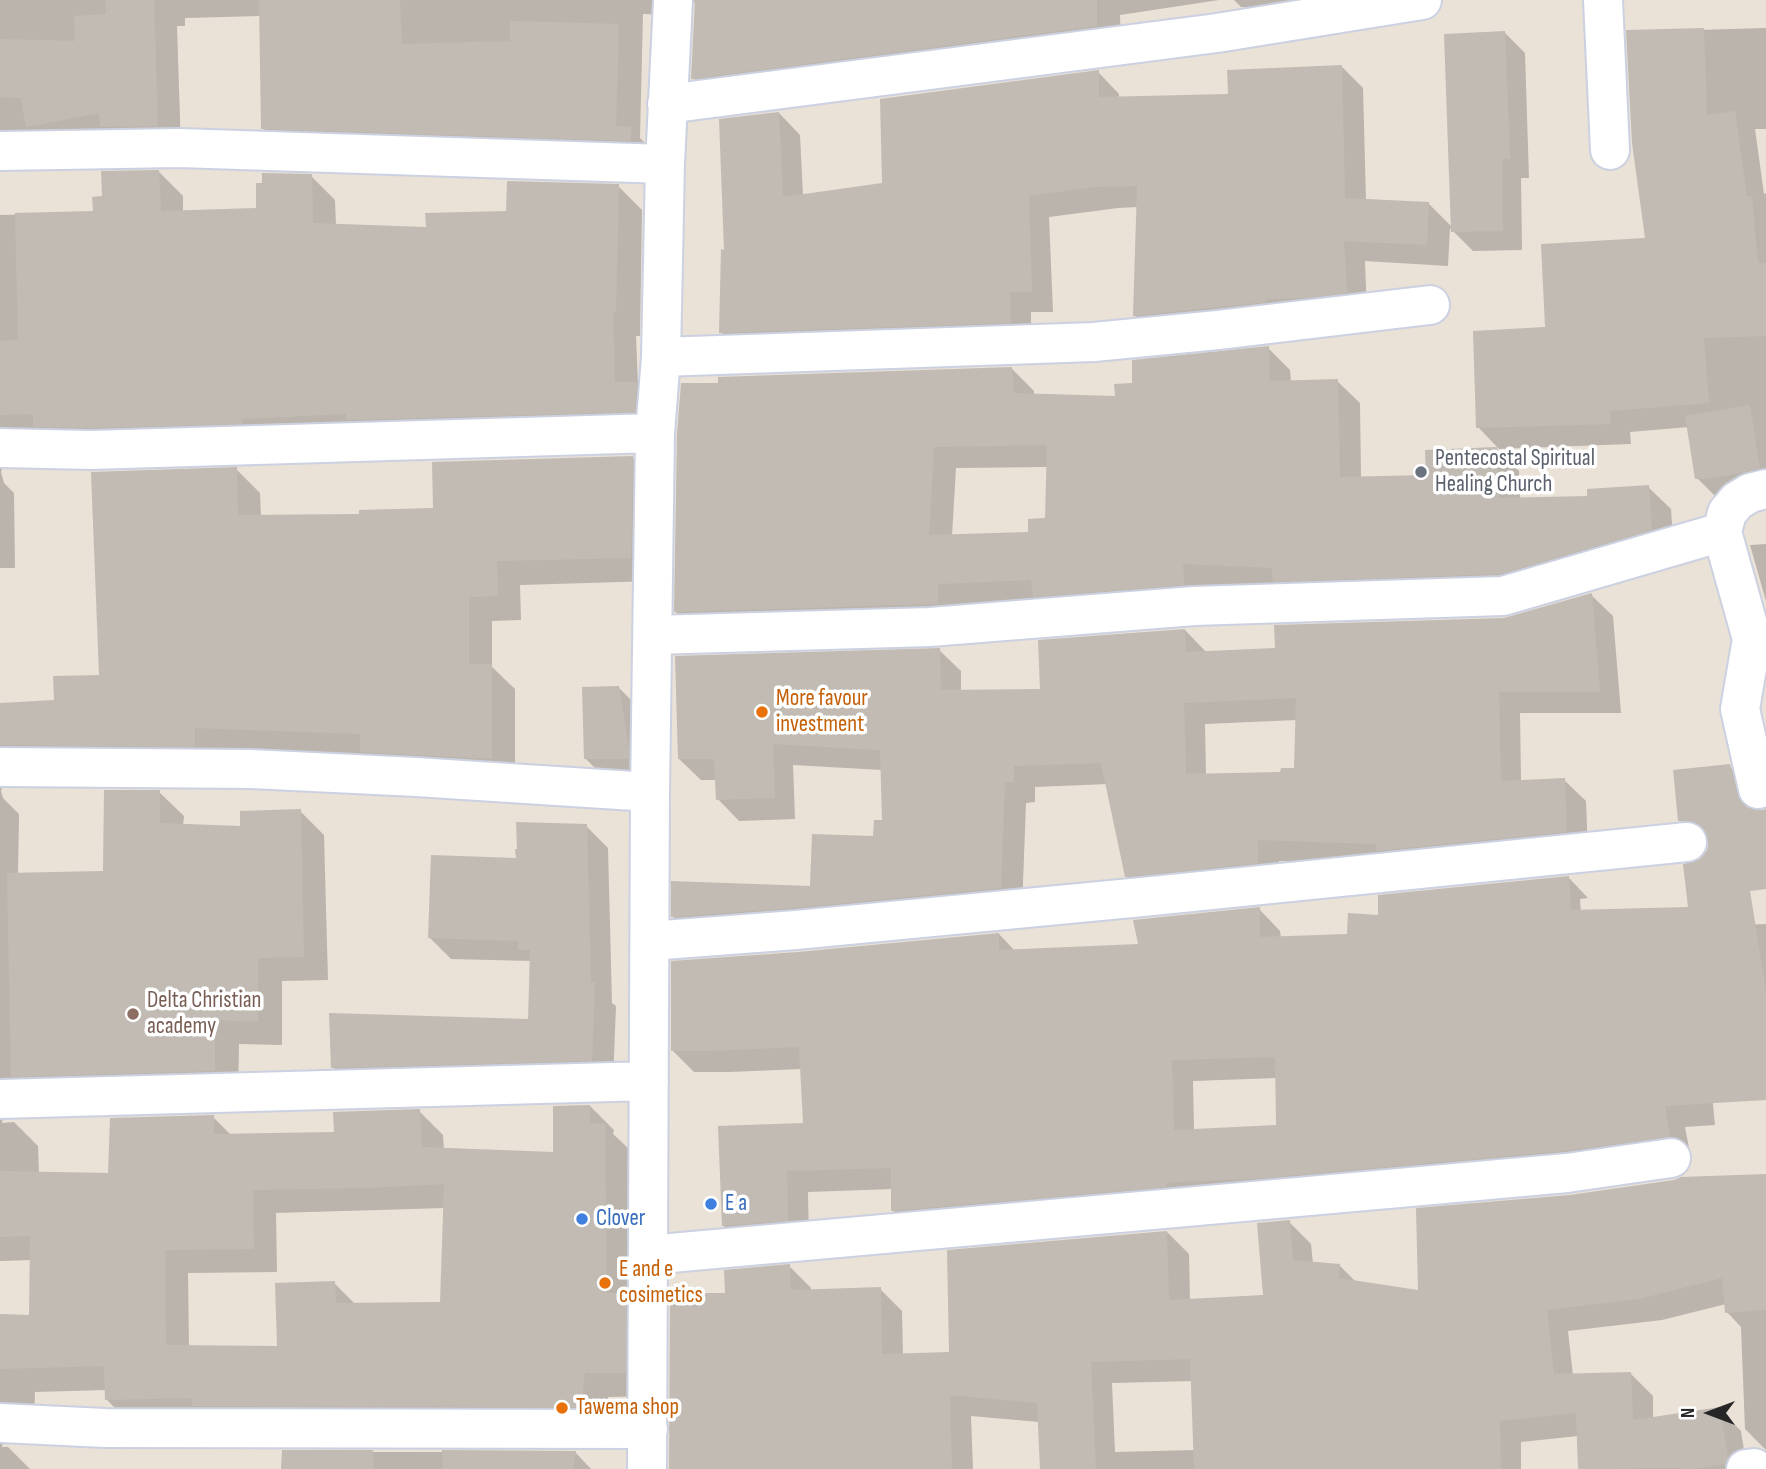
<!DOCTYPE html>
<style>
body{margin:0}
#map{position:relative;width:1766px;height:1469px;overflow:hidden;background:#eae1d7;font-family:"Sofia Sans Condensed",sans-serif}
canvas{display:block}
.north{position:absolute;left:1675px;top:1378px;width:70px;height:70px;-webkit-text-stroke:5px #fff;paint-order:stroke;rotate:270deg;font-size:19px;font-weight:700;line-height:28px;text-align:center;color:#262626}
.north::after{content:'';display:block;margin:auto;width:24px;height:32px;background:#262626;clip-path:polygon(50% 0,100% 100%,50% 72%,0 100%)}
</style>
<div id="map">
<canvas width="1766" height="1469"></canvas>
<div class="north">N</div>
</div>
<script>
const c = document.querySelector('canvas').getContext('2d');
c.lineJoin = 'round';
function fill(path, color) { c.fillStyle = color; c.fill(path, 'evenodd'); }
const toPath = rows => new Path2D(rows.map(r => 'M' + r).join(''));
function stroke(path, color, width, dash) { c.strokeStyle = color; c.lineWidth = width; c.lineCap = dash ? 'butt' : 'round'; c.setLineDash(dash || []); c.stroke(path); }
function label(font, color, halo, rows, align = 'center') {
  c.font = font + ' "Sofia Sans Condensed",sans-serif'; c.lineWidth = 7; c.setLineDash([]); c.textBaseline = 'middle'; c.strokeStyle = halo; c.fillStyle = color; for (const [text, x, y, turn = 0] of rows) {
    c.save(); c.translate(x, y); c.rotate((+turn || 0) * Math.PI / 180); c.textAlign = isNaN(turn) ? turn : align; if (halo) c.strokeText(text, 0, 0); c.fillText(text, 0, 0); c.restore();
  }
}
const shadow = toPath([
 [0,0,1219,0,1120,15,1121,50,717,102,693,78,697,2,687,4,677,15,643,14,640,138,655,153,287,152,263,128,260,16,185,18,185,26,177,26,181,150,0,160],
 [1234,0,1293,0,1293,8,1241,7],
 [1766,28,1766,129,1755,129,1764,194,1766,193,1766,493,1719,500,1697,478,1689,427,1630,432,1631,444,1497,449,1519,471,1520,499,1589,497,1648,487,1671,509,1674,552,1523,596,1205,586,1206,607,699,634,676,612,720,385,1011,368,1034,391,1034,395,1116,398,1133,384,1268,348,1290,370,1291,382,1337,381,1360,403,1361,478,1428,476,1427,451,1499,449,1478,427,1547,328,1647,240,1628,32],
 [1048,467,1047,520,1030,533,952,536,956,468],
 [1505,33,1525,53,1529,178,1521,178,1522,250,1473,251,1450,228,1448,266,1365,261,1367,314,1157,337,1135,316,1138,207,1118,208,1049,217,1053,312,1031,312,1031,344,742,354,721,332,726,251,779,113,800,135,803,196,884,185,1098,72,1119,94,1119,98,1230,95,1342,67,1363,88,1366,201,1429,204,1453,228],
 [159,172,183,196,183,212,258,210,311,176,335,200,336,226,428,229,508,212,618,186,642,210,640,336,636,336,638,385,660,408,658,435,5,460,1,472,4,483,14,493,15,568,0,568,0,215,94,213,104,198],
 [632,457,656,481,655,581,520,585,521,620,492,621,492,667,515,689,515,783,4,781,1,791,3,798,19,814,18,875,104,873,159,792,184,816,183,826,242,828,300,811,324,835,328,980,282,981,282,1045,239,1044,238,1095,4,1113,2,1123,14,1122,38,1146,39,1173,110,1175,213,1117,232,1136,336,1133,419,1111,443,1135,444,1150,555,1153,590,1106,614,1130,613,1134,629,1149,630,1299,649,1396,608,1397,604,1430,130,1423,106,1399,106,1390,35,1392,34,1425,5,1436,2,1447,8,1447,30,1469,0,1469,0,1316,31,1317,31,1260,0,1261,0,704,56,702,101,676,236,469,260,493,261,517,361,515,435,510],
 [445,1208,441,1304,356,1305,334,1283,279,1348,189,1347,188,1273,277,1272,276,1213],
 [1766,544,1766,601,1750,545],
 [1591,595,1613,616,1621,713,1520,713,1521,781,1564,780,1586,801,1588,853,1392,865,1279,861,1279,884,1148,897,1126,876,1108,784,1035,787,1035,802,1026,803,1022,909,695,938,673,917,812,887,875,838,884,822,882,770,793,765,795,819,739,821,718,799,717,780,701,780,679,759,939,650,961,671,961,692,1042,691,1185,630,1206,652,1276,650,1504,620],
 [1297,720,1296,770,1282,773,1206,775,1205,724],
 [619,688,641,710,650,772,608,781,586,759],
 [1729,766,1751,787,1757,815,1701,861,1709,851,1710,843,1702,842,1680,820],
 [586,826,608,848,612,1003,616,1006,613,1082,355,1089,333,1067,529,1021,532,961,451,959,429,937,517,860],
 [1569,878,1588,898,1580,899,1582,931,1766,924,1766,1076,1711,1084,1715,1125,1685,1127,1691,1158,1587,1172,915,1232,893,1211,893,1189,808,1192,809,1242,745,1247,724,1226,804,1124,802,1069,729,1072,694,1072,672,1050,999,934,1015,951,1140,945,1259,909,1280,931,1281,938,1349,936,1380,917],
 [1277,1078,1277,1127,1194,1131,1193,1081],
 [1766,1175,1766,1450,1745,1429,1741,1327,1727,1312,1726,1304,1662,1320,1568,1331,1573,1376,1631,1374,1653,1396,1653,1419,1719,1409,1741,1431,1747,1469,1579,1469,1578,1436,1521,1442,1521,1469,1041,1469,1039,1422,971,1416,973,1469,671,1469,726,1295,789,1266,811,1288,811,1291,880,1289,902,1311,903,1356,951,1354,1167,1232,1189,1254,1190,1300,1265,1297,1289,1222,1311,1244,1313,1264,1339,1265,1357,1283,1420,1292,1570,1196],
 [1193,1381,1195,1450,1115,1452,1112,1383],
 [283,1452,575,1452,591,1469,283,1469]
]);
const building = toPath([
 [105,0,154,0,158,126,100,127,99,113,26,127,21,98,0,97,0,39,75,41,74,16,106,14],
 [259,0,400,0,402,44,510,41,510,21,619,24,616,126,632,127,630,141,261,129],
 [695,0,1097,0,1097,26,691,79],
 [1704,28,1707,115,1735,111,1747,196,1752,196,1758,263,1766,263,1766,336,1704,338,1709,403,1610,411,1611,424,1476,428,1473,331,1545,327,1541,244,1645,238,1632,143,1626,30],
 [1505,31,1510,159,1502,159,1503,231,1451,232,1444,34],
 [1342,65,1345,198,1429,202,1427,245,1344,241,1347,293,1307,298,1267,299,1267,302,1133,316,1137,186,1095,187,1029,196,1032,292,1010,292,1011,323,719,333,721,249,724,250,719,119,779,112,783,197,882,183,880,99,1099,70,1099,97,1228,94,1227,70],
 [159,170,161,211,256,208,256,183,262,183,262,173,312,174,313,223,426,227,425,213,506,211,507,181,619,184,616,312,613,312,615,382,637,382,635,412,346,420,346,414,242,419,242,424,91,428,33,427,33,414,0,415,0,341,18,340,15,213,93,211,92,197,102,196,101,171],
 [1269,346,1270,381,1338,379,1340,477,1426,475,1425,450,1497,447,1499,498,1587,496,1587,489,1649,485,1652,530,1500,574,1273,582,1272,568,1183,564,1184,585,1033,597,1031,580,938,584,938,604,674,612,677,434,681,383,718,383,718,377,1012,367,1014,393,1115,396,1114,384,1132,383,1132,360],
 [1047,445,1045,518,1028,519,1028,532,929,535,934,447],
 [1750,405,1760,468,1742,473,1703,479,1695,479,1685,416],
 [633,456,631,558,497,561,498,596,469,597,469,664,492,664,492,759,360,752,360,734,195,728,195,747,0,745,0,703,54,700,53,676,99,675,91,472,237,467,238,515,359,514,359,510,433,508,432,462],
 [1592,593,1600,692,1499,692,1501,781,1565,778,1567,832,1376,851,1376,844,1258,840,1258,863,1125,877,1101,763,1014,766,1014,782,1005,782,1001,888,794,908,671,917,671,881,810,886,812,834,873,836,874,820,882,820,880,750,773,744,775,798,716,800,714,759,678,759,675,656,940,648,941,690,1040,689,1038,640,1185,629,1186,652,1275,648,1274,625,1504,618],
 [1296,698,1294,768,1281,768,1280,772,1186,774,1184,703],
 [619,686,629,749,629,759,584,759,582,687],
 [1730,764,1737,794,1742,803,1752,810,1762,810,1766,809,1766,889,1750,891,1766,991,1766,1100,1665,1106,1670,1137,1564,1151,1253,1179,1176,1182,1166,1183,1166,1187,891,1211,891,1168,787,1171,788,1221,722,1226,718,1126,803,1123,799,1047,706,1051,671,1051,671,961,798,952,999,933,999,950,1138,944,1133,920,1260,907,1260,937,1347,934,1348,913,1378,915,1378,895,1569,876,1571,910,1688,907,1683,864,1700,859,1707,850,1709,839,1705,830,1697,822,1678,821,1673,770],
 [1275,1057,1276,1125,1174,1130,1172,1060],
 [104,790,160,790,160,823,240,826,240,811,301,809,304,957,258,958,258,1022,215,1020,215,1071,11,1077,7,873,103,871],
 [516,822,587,824,591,982,595,983,592,1061,331,1068,329,1013,528,1019,530,950,518,950,518,941,428,938,431,855,516,858,515,849,517,849],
 [590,1105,590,1124,605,1123,607,1293,626,1293,626,1373,585,1373,581,1407,192,1406,192,1398,105,1400,104,1366,0,1369,0,1314,29,1315,30,1236,0,1237,0,1171,108,1173,110,1118,214,1115,214,1134,334,1132,333,1112,420,1109,422,1147,553,1152,553,1106],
 [444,1184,440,1302,336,1303,335,1281,275,1283,277,1346,166,1345,165,1250,254,1249,253,1190,365,1188],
 [1766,1174,1766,1310,1725,1313,1722,1278,1639,1299,1547,1310,1554,1374,1631,1372,1633,1420,1720,1407,1728,1458,1725,1464,1695,1469,1681,1469,1681,1468,1578,1469,1576,1413,1500,1421,1501,1469,1194,1469,1190,1359,1091,1362,1096,1469,1040,1469,1037,1403,950,1395,952,1469,669,1469,670,1293,725,1293,724,1270,790,1264,791,1290,881,1287,882,1354,949,1352,947,1250,1167,1231,1169,1300,1263,1295,1257,1223,1290,1220,1293,1260,1340,1264,1339,1278,1418,1290,1416,1208,1570,1195,1674,1180,1681,1177],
 [282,1450,373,1450,374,1469,281,1469],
 [442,1450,576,1451,573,1469,443,1469]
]);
const minor = toPath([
 [1603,0,1610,150],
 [667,104,1217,33,1422,0],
 [0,151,179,148,665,164],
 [661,357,1094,342,1218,330,1430,305],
 [0,448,91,450,655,433],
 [1766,489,1750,493,1737,501,1727,513,1722,532,1752,639,1755,643,1766,648],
 [653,635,930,627,1194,606,1503,596,1722,532],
 [1752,639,1740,709,1758,789],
 [0,767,251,769,416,777,650,792],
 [650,941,796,930,1142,897,1687,842],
 [0,1099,649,1081],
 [648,1255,1567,1173,1671,1158],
 [0,1423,105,1428,648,1429],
 [647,1469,650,792,655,433,661,357,665,164,673,0],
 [1746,1469,1754,1468]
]);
const markers = [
 [1421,472,7,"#6b7280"],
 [762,712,7,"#e8710a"],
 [133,1014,7,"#8d6e63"],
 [711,1204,7,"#3f7fe0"],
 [582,1219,7,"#3f7fe0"],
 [605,1283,7,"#e8710a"],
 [562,1408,7,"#e8710a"]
];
const worshipNames = [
 ["Pentecostal Spiritual",1435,459],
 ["Healing Church",1435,485]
];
const foodNames = [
 ["More favour",776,699],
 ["investment",776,725],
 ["E and e",619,1270],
 ["cosimetics",619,1296],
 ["Tawema shop",576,1408]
];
const educationNames = [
 ["Delta Christian",147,1001],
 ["academy",147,1027]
];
const shopNames = [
 ["E a",725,1204],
 ["Clover",596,1219]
];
fill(shadow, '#0003');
fill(building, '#c1bbb4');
stroke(minor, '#ccd1e1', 42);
stroke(minor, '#fff', 38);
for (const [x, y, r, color] of markers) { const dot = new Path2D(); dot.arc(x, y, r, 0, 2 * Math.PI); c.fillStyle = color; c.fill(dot); stroke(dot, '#fff', 2.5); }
label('23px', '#5b616d', '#fff', worshipNames, 'left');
label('23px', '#c56008', '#fff', foodNames, 'left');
label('23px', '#785e54', '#fff', educationNames, 'left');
label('23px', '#366cbe', '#fff', shopNames, 'left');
</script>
